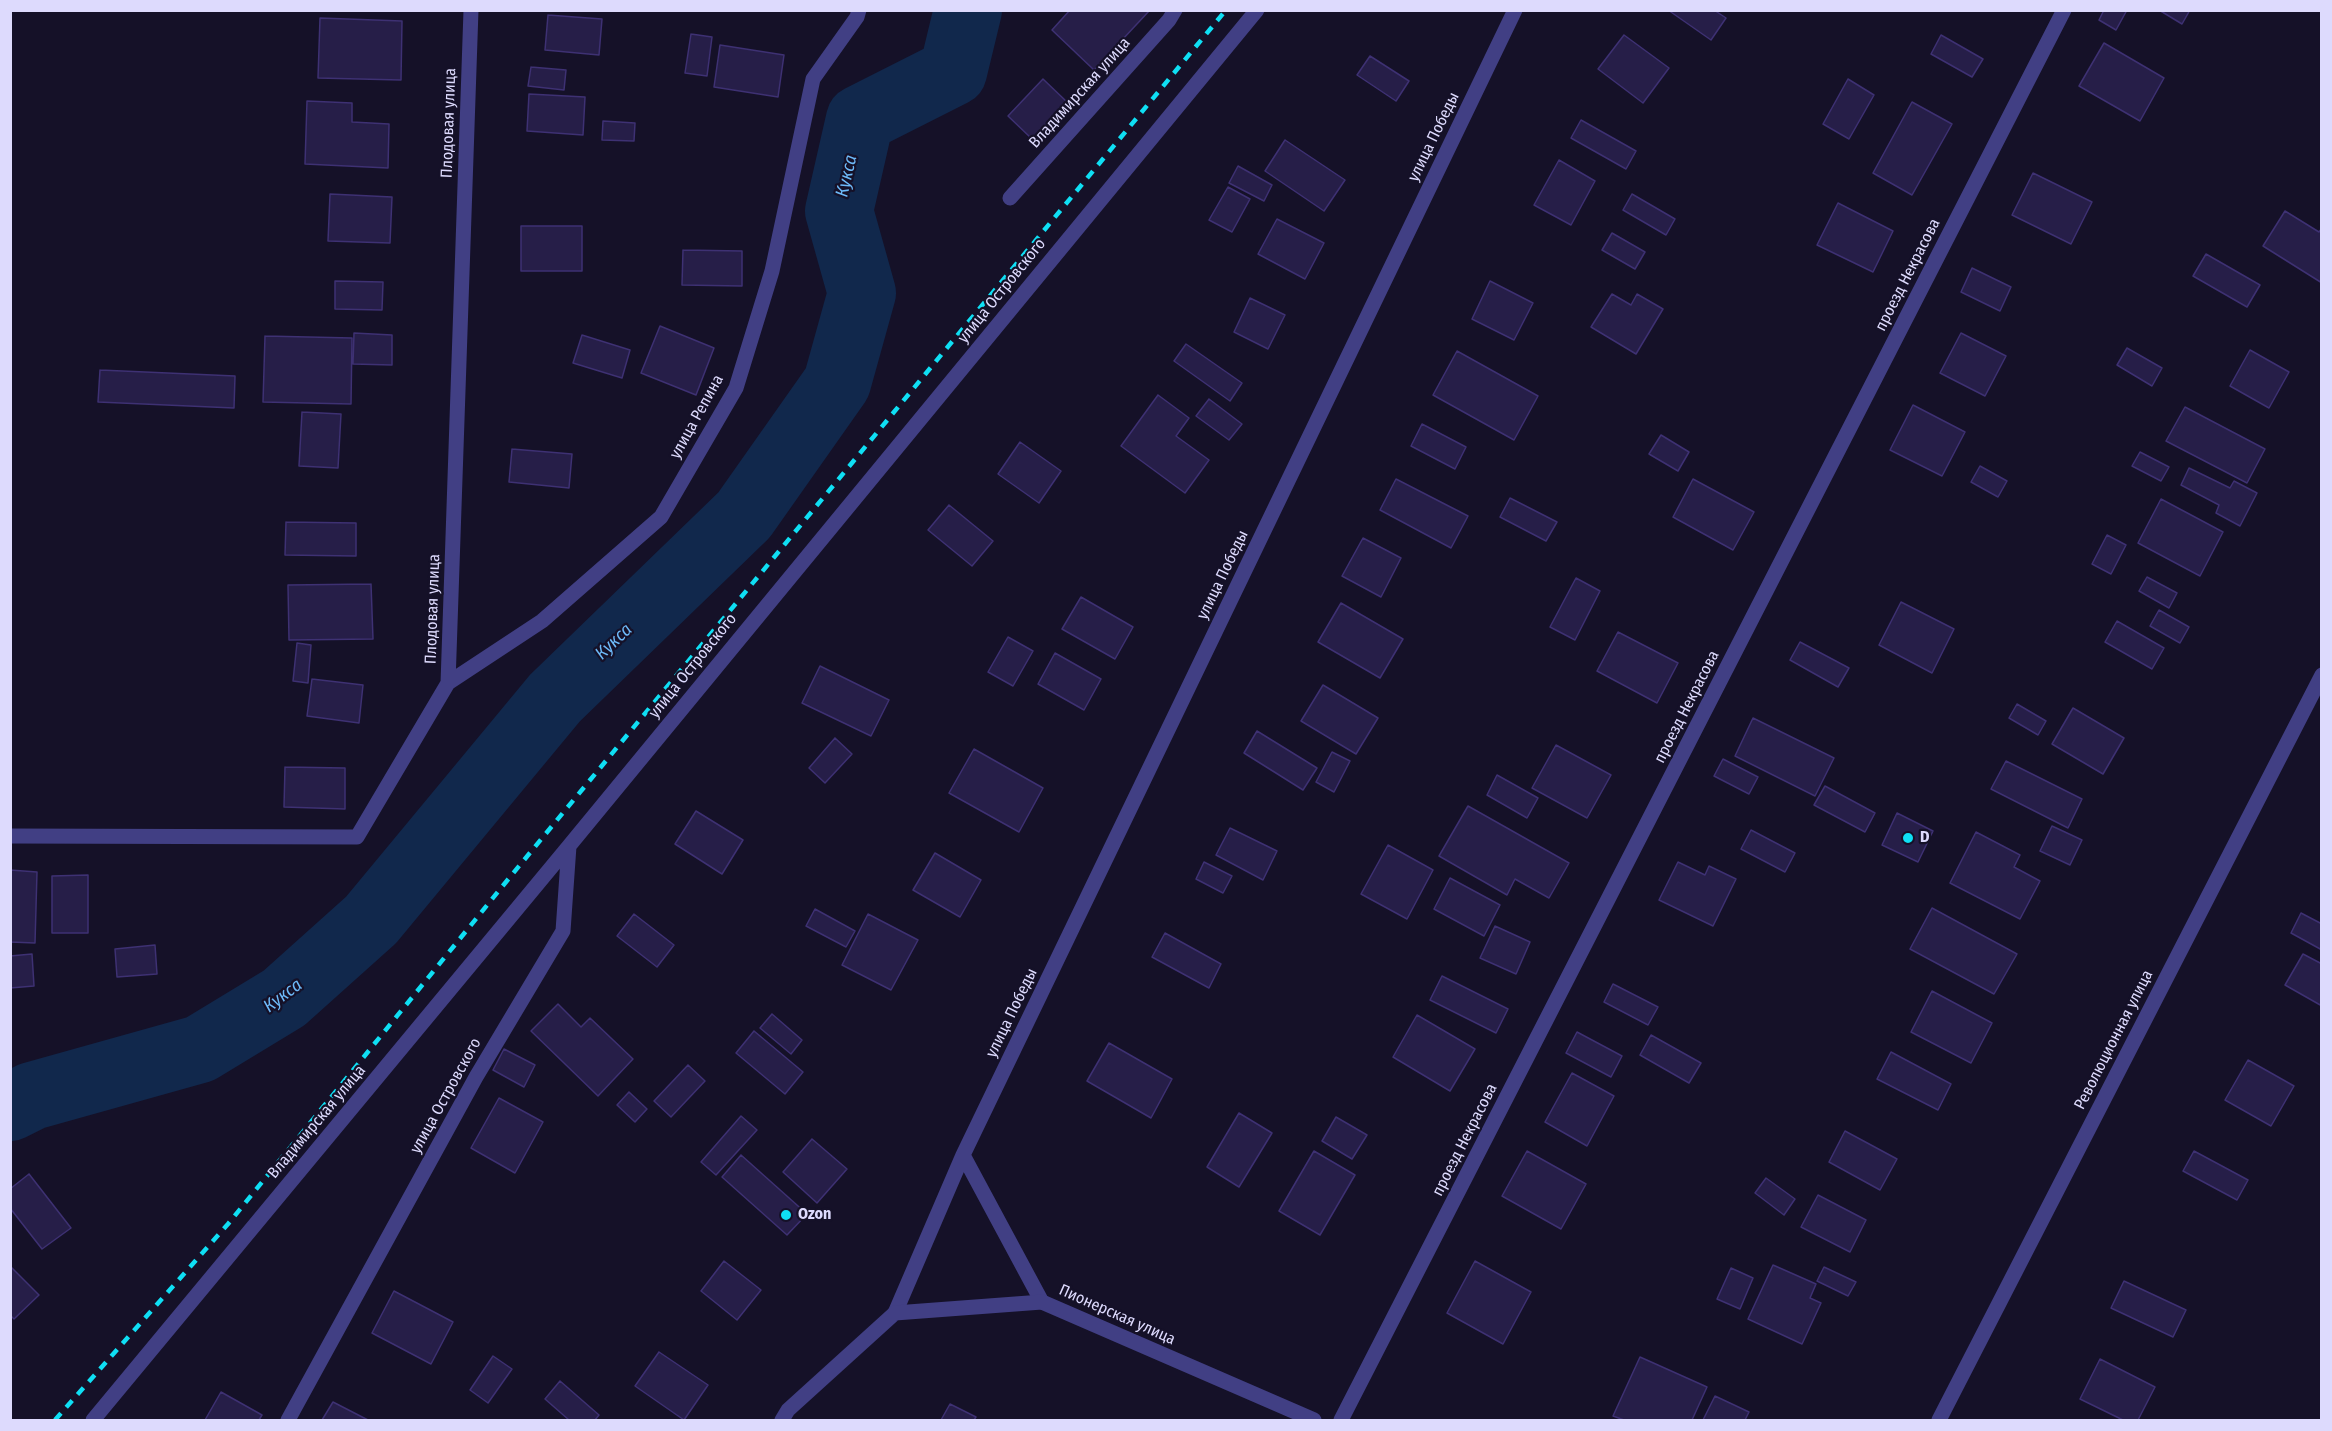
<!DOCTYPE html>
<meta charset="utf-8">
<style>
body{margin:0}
#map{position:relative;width:2332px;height:1431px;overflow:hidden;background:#151128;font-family:"Fira Sans Condensed",sans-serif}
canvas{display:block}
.frame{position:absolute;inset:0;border:12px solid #dddafd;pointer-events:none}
</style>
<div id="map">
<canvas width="2332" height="1431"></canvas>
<div class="frame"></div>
</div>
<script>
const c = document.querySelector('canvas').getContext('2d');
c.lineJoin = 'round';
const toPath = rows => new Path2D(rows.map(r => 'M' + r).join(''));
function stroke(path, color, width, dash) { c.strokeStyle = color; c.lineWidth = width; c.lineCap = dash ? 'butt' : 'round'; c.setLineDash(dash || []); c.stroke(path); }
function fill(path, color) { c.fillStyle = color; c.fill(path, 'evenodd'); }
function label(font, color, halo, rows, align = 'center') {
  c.font = font + ' "Fira Sans Condensed",sans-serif'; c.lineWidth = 4.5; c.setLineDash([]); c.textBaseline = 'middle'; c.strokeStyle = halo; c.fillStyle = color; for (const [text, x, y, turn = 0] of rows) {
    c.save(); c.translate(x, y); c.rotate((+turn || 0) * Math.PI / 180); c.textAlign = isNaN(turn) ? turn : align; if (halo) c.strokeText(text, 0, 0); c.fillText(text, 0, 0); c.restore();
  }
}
const river = toPath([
 [10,1107,32,1096,200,1049,284,998,371,920,555,698,744,515,837,383,862,293,839,211,860,119,953,72,968,10]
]);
const building = toPath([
 [1070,10,1150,10,1094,70,1052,30,1070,10],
 [1668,10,1714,10,1726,18,1711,40,1668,10],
 [2104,10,2127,10,2116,30,2099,20,2104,10],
 [2159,10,2190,10,2182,24,2159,10],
 [548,15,602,19,599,55,545,50,548,15],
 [320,18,402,21,401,80,318,78,320,18],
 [691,34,712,37,707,76,685,73,691,34],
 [1624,35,1669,68,1643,103,1598,69,1624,35],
 [1941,35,1983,59,1972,77,1931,54,1941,35],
 [2104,43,2164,78,2140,121,2079,86,2104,43],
 [720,45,784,55,778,97,714,87,720,45],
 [1370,56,1409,81,1396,101,1357,75,1370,56],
 [531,67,566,70,564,90,528,86,531,67],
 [1043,79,1067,102,1032,139,1008,116,1043,79],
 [1848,79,1874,95,1849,139,1823,124,1848,79],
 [529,94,585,97,583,135,527,131,529,94],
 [307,101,352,103,352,122,389,124,388,168,305,164,307,101],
 [1912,102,1952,124,1912,195,1873,173,1912,102],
 [1581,120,1636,151,1626,169,1571,138,1581,120],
 [603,121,635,123,634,141,602,140,603,121],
 [1285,140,1345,180,1324,211,1265,171,1285,140],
 [1559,160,1595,181,1571,225,1534,205,1559,160],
 [1238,166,1272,185,1264,201,1229,183,1238,166],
 [2033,173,2092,202,2071,244,2012,215,2033,173],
 [1228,187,1250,199,1232,232,1209,220,1228,187],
 [330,194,392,197,390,243,328,241,330,194],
 [1632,194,1675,219,1666,235,1623,210,1632,194],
 [1838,203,1893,231,1873,272,1817,245,1838,203],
 [2285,211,2319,232,2322,228,2322,283,2263,246,2285,211],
 [1277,219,1324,243,1305,279,1258,254,1277,219],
 [521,226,582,226,582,271,521,271,521,226],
 [1612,233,1645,252,1635,269,1602,250,1612,233],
 [683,250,742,251,742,286,682,285,683,250],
 [2206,254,2260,285,2247,307,2193,276,2206,254],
 [1972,268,2011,287,2000,311,1961,292,1972,268],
 [335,281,383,282,382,310,335,309,335,281],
 [1490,281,1533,303,1514,340,1472,319,1490,281],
 [1612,294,1631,305,1637,294,1663,309,1636,354,1591,327,1612,294],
 [1250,298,1285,315,1268,349,1234,332,1250,298],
 [660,326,714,348,696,395,641,373,660,326],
 [354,333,392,335,392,365,353,364,354,333],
 [1961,333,2006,356,1985,396,1940,373,1961,333],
 [582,335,630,350,622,378,573,363,582,335],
 [265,336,352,338,351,404,263,402,265,336],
 [1186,344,1242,383,1230,401,1174,361,1186,344],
 [2127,348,2162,368,2152,386,2117,365,2127,348],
 [2250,350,2289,372,2269,408,2230,386,2250,350],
 [1457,351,1538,396,1514,440,1433,395,1457,351],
 [100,370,235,376,234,408,98,402,100,370],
 [1158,395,1189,418,1176,436,1209,460,1185,493,1121,446,1158,395],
 [1209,399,1242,424,1229,440,1196,416,1209,399],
 [1913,405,1965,432,1942,476,1890,450,1913,405],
 [2185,407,2265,449,2247,483,2166,441,2185,407],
 [302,412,341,414,338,468,299,466,302,412],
 [1422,424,1466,447,1455,469,1411,446,1422,424],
 [1661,435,1689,452,1678,471,1649,454,1661,435],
 [1020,442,1061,471,1039,503,998,474,1020,442],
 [512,449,572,454,569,488,509,482,512,449],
 [2140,452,2169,467,2161,481,2132,466,2140,452],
 [1980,466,2007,481,1998,497,1971,482,1980,466],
 [2189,468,2230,488,2234,481,2257,493,2240,526,2216,513,2219,505,2181,485,2189,468],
 [1396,479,1468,516,1451,548,1380,510,1396,479],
 [1693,479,1754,512,1733,550,1673,517,1693,479],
 [1510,498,1557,522,1546,541,1500,517,1510,498],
 [2161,499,2223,532,2200,576,2138,543,2161,499],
 [949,505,993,541,972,566,928,530,949,505],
 [286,522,356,523,356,556,285,555,286,522],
 [2107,535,2126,545,2111,574,2092,564,2107,535],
 [1363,538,1401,558,1381,597,1342,576,1363,538],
 [2147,577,2177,593,2169,608,2139,591,2147,577],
 [1576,578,1600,591,1575,640,1550,627,1576,578],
 [371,584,373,639,289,640,288,585,371,584],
 [1081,597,1133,627,1115,659,1062,629,1081,597],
 [1901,602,1954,629,1932,673,1879,645,1901,602],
 [1341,603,1403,639,1380,678,1318,642,1341,603],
 [2159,610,2189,627,2180,643,2150,626,2159,610],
 [2117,621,2164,648,2152,669,2105,642,2117,621],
 [1618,632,1678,663,1657,703,1597,671,1618,632],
 [1008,637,1033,651,1013,686,988,672,1008,637],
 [1800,642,1849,668,1838,687,1790,660,1800,642],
 [297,643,311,645,308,683,293,681,297,643],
 [1055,653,1101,679,1084,710,1038,684,1055,653],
 [820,666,889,700,871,736,802,703,820,666],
 [312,679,363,685,359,723,307,716,312,679],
 [1323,685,1378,718,1356,754,1301,721,1323,685],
 [2017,704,2046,721,2038,735,2009,718,2017,704],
 [2073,708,2124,738,2103,774,2052,744,2073,708],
 [1753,718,1834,758,1815,796,1735,756,1753,718],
 [1257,731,1317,768,1303,790,1244,753,1257,731],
 [835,738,852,754,825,783,809,768,835,738],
 [1556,745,1611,775,1587,818,1532,788,1556,745],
 [974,749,1043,788,1019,832,949,793,974,749],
 [1332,752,1350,761,1334,792,1316,782,1332,752],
 [1723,759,1758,777,1749,794,1714,776,1723,759],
 [2006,761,2082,799,2068,828,1991,789,2006,761],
 [285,767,345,768,345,809,284,807,285,767],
 [1497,775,1538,798,1527,818,1487,795,1497,775],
 [1825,786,1875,813,1865,832,1814,805,1825,786],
 [1468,806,1569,863,1549,898,1515,879,1507,895,1439,856,1468,806],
 [696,811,743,840,722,874,675,844,696,811],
 [1897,813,1933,831,1918,862,1882,845,1897,813],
 [2052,826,2082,840,2070,865,2040,851,2052,826],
 [1230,828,1277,851,1263,880,1216,855,1230,828],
 [1751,830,1795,853,1785,872,1741,849,1751,830],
 [1976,832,2020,855,2014,867,2040,881,2020,919,1950,883,1976,832],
 [1388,845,1433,870,1407,919,1361,894,1388,845],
 [935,853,981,880,960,917,913,890,935,853],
 [1204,862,1232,876,1223,893,1196,879,1204,862],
 [1678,862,1705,875,1709,866,1736,879,1713,926,1659,900,1678,862],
 [10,870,37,872,35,943,10,942,10,870],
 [88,875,88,933,52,933,52,876,88,875],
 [1450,878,1500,905,1484,936,1434,909,1450,878],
 [1932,908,2017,954,1994,994,1910,949,1932,908],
 [815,909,855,931,846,947,806,926,815,909],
 [2301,913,2322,924,2322,950,2291,933,2301,913],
 [634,914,674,945,657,967,617,936,634,914],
 [868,914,918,940,891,990,842,965,868,914],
 [1495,926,1530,942,1516,974,1480,958,1495,926],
 [1165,933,1221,964,1209,988,1152,957,1165,933],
 [155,945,157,974,117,977,115,949,155,945],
 [32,954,34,986,10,988,10,956,32,954],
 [2303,954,2322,964,2322,1006,2285,985,2303,954],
 [1442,976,1508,1009,1496,1033,1430,1000,1442,976],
 [1613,984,1658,1007,1648,1025,1604,1002,1613,984],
 [1932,991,1992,1023,1971,1063,1911,1032,1932,991],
 [558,1004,581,1027,590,1018,633,1059,598,1096,531,1031,558,1004],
 [772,1014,802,1040,791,1054,760,1028,772,1014],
 [1417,1015,1475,1049,1450,1091,1393,1057,1417,1015],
 [754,1031,803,1072,785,1094,736,1053,754,1031],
 [1577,1032,1622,1056,1611,1077,1566,1053,1577,1032],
 [1651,1035,1701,1063,1689,1083,1640,1055,1651,1035],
 [1109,1043,1172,1079,1151,1118,1087,1081,1109,1043],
 [504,1049,535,1065,524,1087,493,1070,504,1049],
 [1891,1052,1951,1084,1938,1110,1877,1079,1891,1052],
 [2248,1060,2294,1086,2271,1126,2225,1100,2248,1060],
 [688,1065,705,1081,671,1117,654,1101,688,1065],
 [1572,1073,1614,1096,1587,1146,1545,1122,1572,1073],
 [629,1092,647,1109,635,1122,617,1105,629,1092],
 [499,1098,543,1122,515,1173,471,1148,499,1098],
 [1239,1113,1272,1133,1239,1187,1207,1167,1239,1113],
 [741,1116,757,1130,716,1175,701,1162,741,1116],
 [1336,1117,1367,1135,1352,1159,1322,1141,1336,1117],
 [1845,1131,1897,1159,1880,1190,1829,1162,1845,1131],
 [812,1139,847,1169,817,1203,783,1172,812,1139],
 [1314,1151,1355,1175,1320,1235,1279,1211,1314,1151],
 [1527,1151,1586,1184,1561,1229,1502,1196,1527,1151],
 [2194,1151,2248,1180,2237,1200,2183,1171,2194,1151],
 [741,1155,807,1214,787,1235,722,1177,741,1155],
 [29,1174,71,1228,42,1249,10,1208,10,1189,29,1174],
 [1766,1178,1795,1199,1784,1215,1755,1193,1766,1178],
 [1818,1195,1866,1220,1850,1252,1801,1227,1818,1195],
 [724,1261,761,1290,737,1320,701,1291,724,1261],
 [1475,1261,1531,1292,1503,1344,1447,1313,1475,1261],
 [1773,1265,1816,1284,1810,1298,1821,1303,1802,1344,1748,1319,1773,1265],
 [10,1266,39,1295,14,1319,10,1315,10,1266],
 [1824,1267,1856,1282,1848,1296,1817,1281,1824,1267],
 [1731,1268,1753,1278,1740,1309,1717,1299,1731,1268],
 [2124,1281,2186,1310,2173,1337,2111,1308,2124,1281],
 [394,1291,453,1322,431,1364,372,1333,394,1291],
 [659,1352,708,1385,684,1420,635,1386,659,1352],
 [493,1356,512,1369,488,1403,470,1390,493,1356],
 [1640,1357,1707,1387,1692,1420,1624,1420,1613,1416,1640,1357],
 [2100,1359,2155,1387,2138,1420,2123,1420,2080,1399,2100,1359],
 [560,1381,599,1415,595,1420,569,1420,545,1399,560,1381],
 [221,1392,262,1415,259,1420,205,1420,221,1392],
 [1715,1396,1749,1412,1745,1420,1703,1420,1715,1396],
 [333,1402,368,1420,322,1420,333,1402],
 [950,1404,976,1417,974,1420,941,1420,950,1404]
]);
const minor = toPath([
 [1010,198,1169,20,1175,10],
 [448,683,542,621,661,517,736,388,772,271,813,79,857,17,859,10],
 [10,836,357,837,448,683,471,10],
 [963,1155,1042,1302],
 [895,1313,963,1155,1515,10],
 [93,1420,569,846],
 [288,1420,476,1077,563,931,569,846,1257,10],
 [1341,1420,2064,10]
]);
const tertiary = toPath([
 [782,1420,788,1410,895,1313,1042,1302,1314,1420],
 [1939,1420,2322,675]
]);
const rail = toPath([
 [55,1420,228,1224,510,877,1226,10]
]);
const markers = [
 [1908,838,6,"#0fdff4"],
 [786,1215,6,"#0fdff4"]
];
const streetNames = [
 ["Владимирская улица",1080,93,-48],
 ["Плодовая улица",449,123,-88],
 ["улица Победы",1434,137,-64],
 ["проезд Некрасова",1908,275,-63],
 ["улица Островского",1002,291,-51],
 ["улица Репина",697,417,-61],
 ["улица Победы",1223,575,-64],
 ["Плодовая улица",433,609,-88],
 ["улица Островского",693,666,-51],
 ["проезд Некрасова",1687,707,-63],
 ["улица Победы",1012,1013,-64],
 ["Революционная улица",2114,1040,-63],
 ["улица Островского",446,1096,-61],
 ["Владимирская улица",317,1122,-50],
 ["проезд Некрасова",1465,1140,-63],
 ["Пионерская улица",1117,1315,24]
];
const poiNames = [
 ["D",1920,838],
 ["Ozon",798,1215]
];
const waterNames = [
 ["Кукса",847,176,-77],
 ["Кукса",614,642,-44],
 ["Кукса",283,996,-37]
];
stroke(river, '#11284c', 68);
fill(building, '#261e48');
stroke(building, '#3e3173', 1.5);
stroke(minor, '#413f84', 15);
stroke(tertiary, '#413f84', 15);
stroke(rail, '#0fdff4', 4.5, [9, 8]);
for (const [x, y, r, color] of markers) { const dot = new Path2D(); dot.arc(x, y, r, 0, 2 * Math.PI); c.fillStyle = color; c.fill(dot); stroke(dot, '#151128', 2); }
label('16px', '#dddafd', '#151128', streetNames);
label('bold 16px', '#dddafd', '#151128', poiNames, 'left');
label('italic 18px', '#6db9f8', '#151128', waterNames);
</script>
